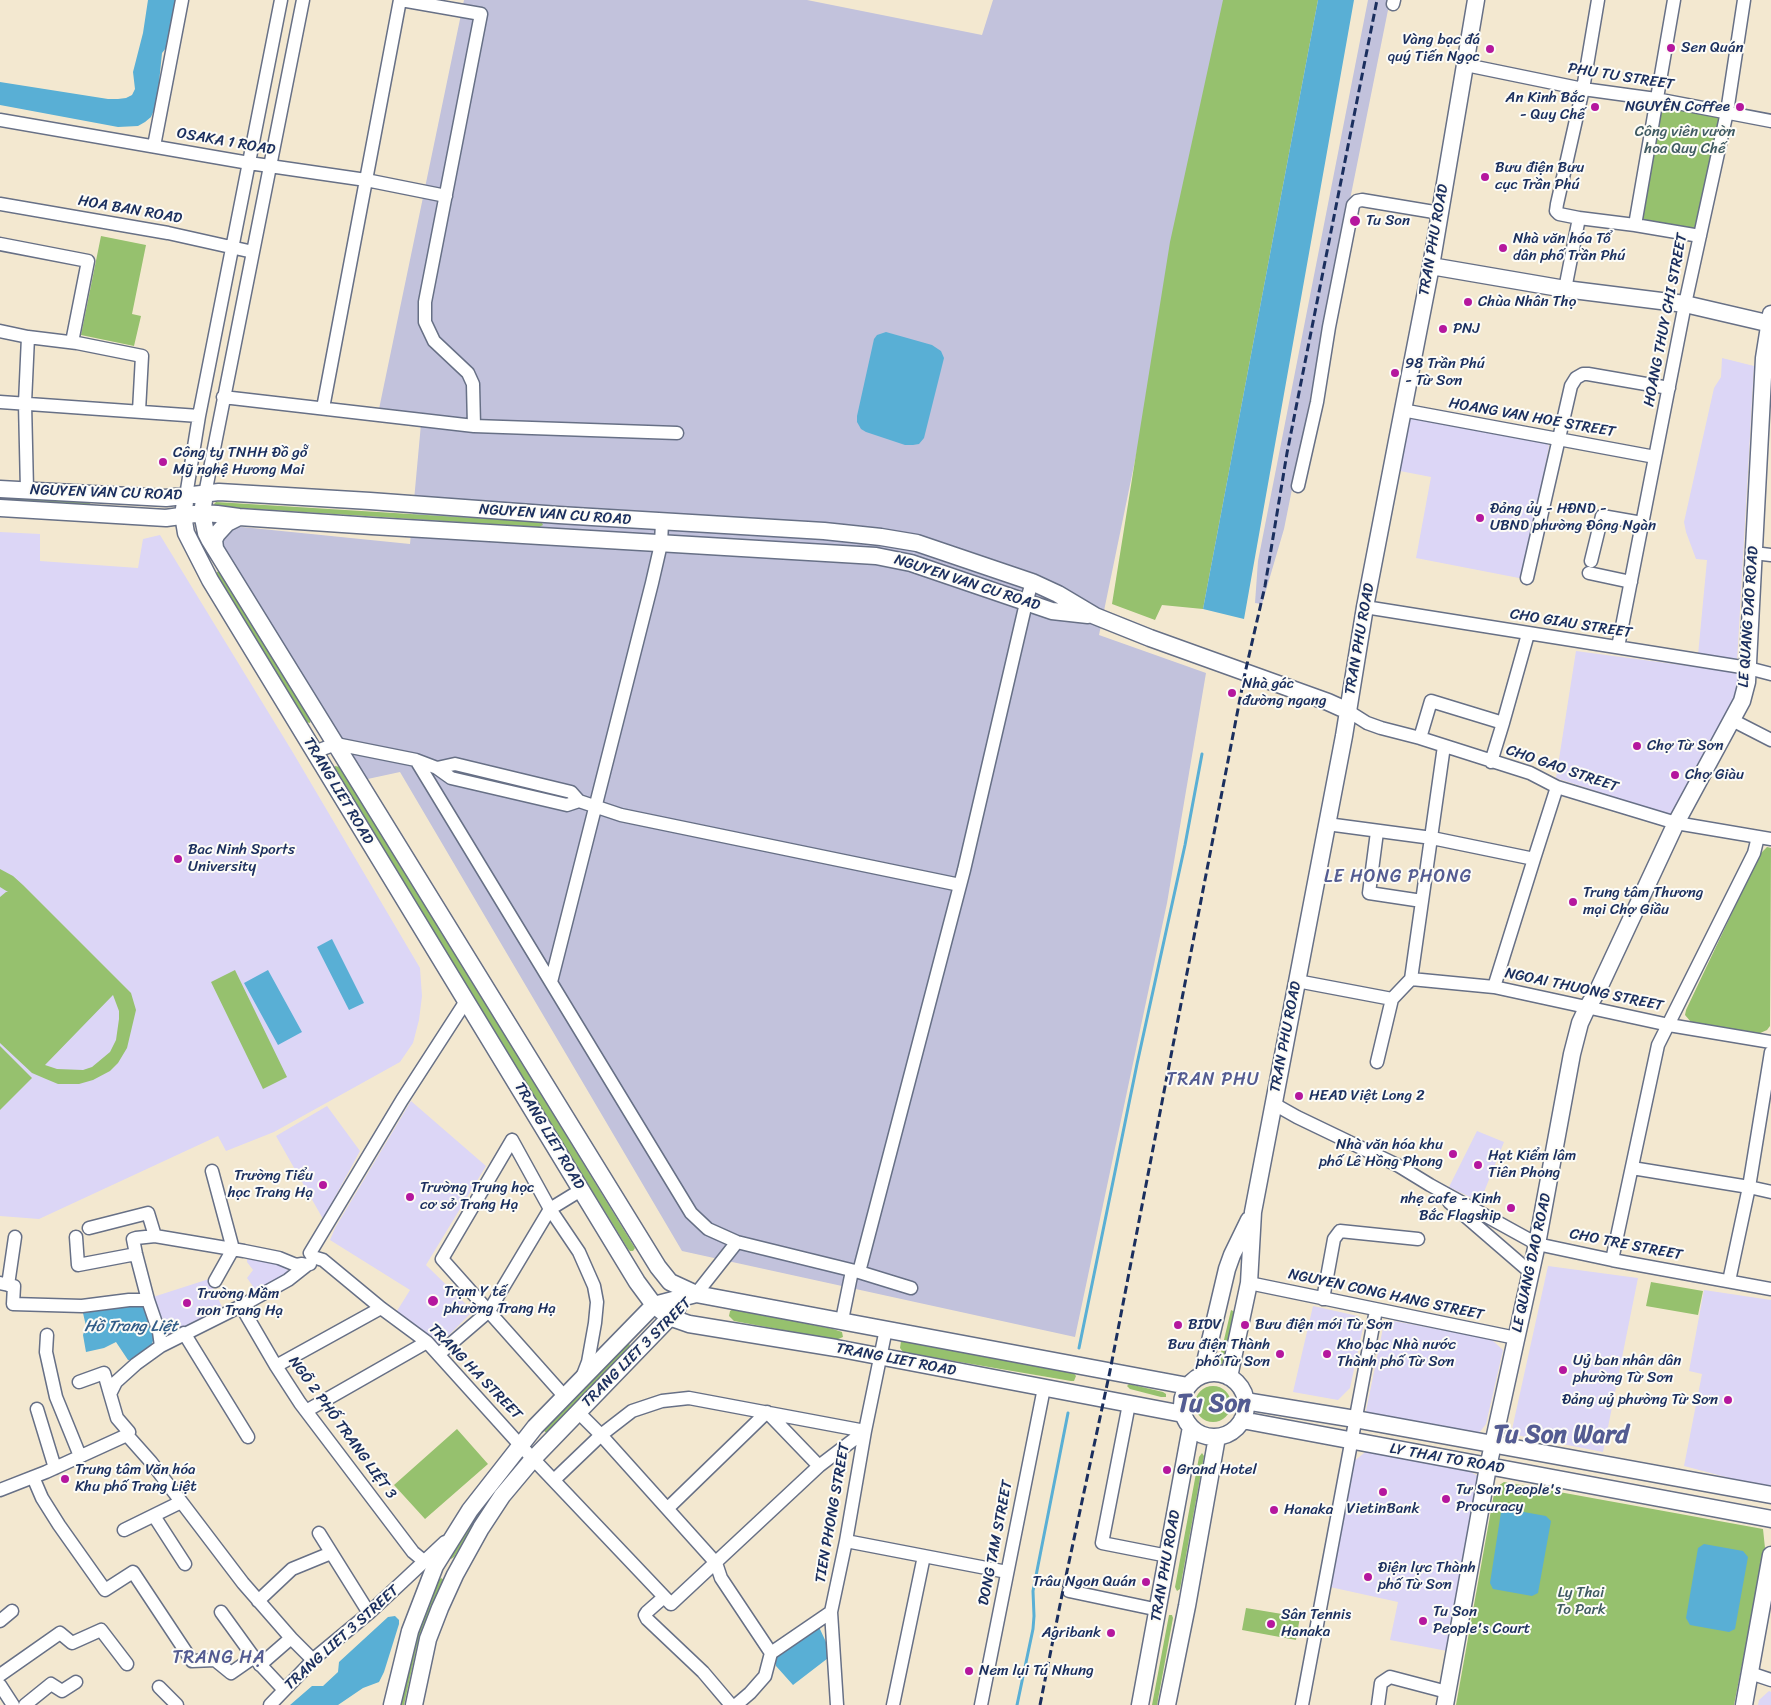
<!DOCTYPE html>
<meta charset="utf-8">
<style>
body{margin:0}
canvas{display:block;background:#f3e8d0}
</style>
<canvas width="1771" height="1705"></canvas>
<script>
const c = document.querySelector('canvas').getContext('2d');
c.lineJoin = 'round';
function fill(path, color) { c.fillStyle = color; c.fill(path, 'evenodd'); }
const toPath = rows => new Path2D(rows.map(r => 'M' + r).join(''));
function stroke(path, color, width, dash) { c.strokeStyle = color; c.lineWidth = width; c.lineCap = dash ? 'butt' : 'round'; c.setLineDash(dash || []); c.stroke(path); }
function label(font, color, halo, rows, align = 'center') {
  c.font = font + ' Sriracha,sans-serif'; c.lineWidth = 4; c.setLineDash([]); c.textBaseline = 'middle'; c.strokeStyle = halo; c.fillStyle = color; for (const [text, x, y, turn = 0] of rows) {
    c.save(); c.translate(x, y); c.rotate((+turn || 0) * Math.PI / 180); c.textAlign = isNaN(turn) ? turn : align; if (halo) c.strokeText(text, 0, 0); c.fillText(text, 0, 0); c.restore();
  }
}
const built = toPath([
 [1722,358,1754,366,1737,662,1698,655,1707,560,1696,559,1686,532,1684,522,1714,388,1721,377],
 [1411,415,1545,440,1549,446,1524,579,1416,558,1431,477,1400,471],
 [0,532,40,534,40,561,138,568,143,539,160,535,292,751,420,968,422,996,419,1020,413,1043,400,1062,274,1132,226,1151,218,1136,39,1219,0,1216],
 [1576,651,1742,673,1730,714,1673,816,1556,778],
 [411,1101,486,1166,426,1265,473,1311,438,1346,397,1311,410,1290,330,1240,335,1228],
 [327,1106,360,1151,323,1219,276,1136],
 [1477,1131,1504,1142,1480,1202,1449,1187],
 [248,1253,278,1259,289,1272,259,1295,247,1278,253,1270,247,1262],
 [1548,1266,1638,1278,1603,1452,1511,1434],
 [209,1279,223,1309,168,1336,164,1334,153,1297],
 [1704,1290,1771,1300,1771,1489,1684,1466,1702,1374,1689,1371],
 [1313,1306,1358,1316,1364,1323,1350,1388,1338,1400,1293,1392],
 [1394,1321,1491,1339,1503,1350,1486,1424,1476,1437,1372,1418,1366,1411,1383,1328],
 [1369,1449,1462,1467,1478,1476,1447,1651,1390,1640,1398,1602,1330,1587,1353,1462],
 [1769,1691,1771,1692,1771,1705,1758,1705,1759,1700]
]);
const industrial = toPath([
 [464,0,807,0,982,35,993,0,1230,0,1099,635,1206,673,1167,903,1075,1337,682,1251,400,772,363,780,221,544,232,526,410,544,422,413,379,409],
 [1368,0,1390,0,1284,529,1262,604,1255,603,1258,561]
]);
const green = toPath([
 [1223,0,1318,0,1203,609,1162,605,1155,620,1112,604,1170,242],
 [1661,102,1722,115,1697,229,1638,221],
 [101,236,146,245,132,314,141,316,134,346,81,335],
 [10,498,89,502,91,505,89,507,8,501],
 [216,502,539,522,542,523,543,525,539,527,224,507,215,506,214,504],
 [219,571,311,719,310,723,306,722,226,591,217,576,217,572],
 [335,766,340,767,350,782,635,1248,633,1251,630,1251,628,1249,343,785,334,769],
 [1767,847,1771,848,1770,1026,1767,1030,1758,1034,1691,1022,1685,1015,1686,1010,1760,854],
 [0,869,13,876,23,885,131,993,136,1010,127,1048,118,1063,110,1071,93,1080,79,1084,58,1084,46,1079,32,1073,0,1043,0,897,6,892,8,892,0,887],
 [113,995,119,1011,119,1019,116,1040,110,1052,92,1067,83,1070,57,1069,45,1065],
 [235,970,287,1077,263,1089,211,982],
 [0,1046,32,1078,0,1110],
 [1651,1282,1703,1291,1698,1315,1646,1306],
 [733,1309,833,1329,842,1332,843,1337,836,1340,734,1321,729,1316,730,1311],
 [1231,1310,1235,1312,1225,1362,1221,1364,1219,1361],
 [901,1341,1073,1372,1076,1376,1074,1381,1071,1381,907,1353,903,1352,900,1348],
 [628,1343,630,1345,629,1348,548,1432,545,1432,544,1430],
 [1129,1384,1163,1392,1166,1394,1166,1397,1161,1397,1130,1389,1127,1386],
 '1195 1404a18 18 0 1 1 36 0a18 18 0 1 1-36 0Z',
 [457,1429,488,1464,425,1519,394,1485],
 [1202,1453,1204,1456,1180,1589,1177,1591,1175,1587,1199,1457],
 [505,1477,506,1479,482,1513,454,1557,451,1559,450,1557,476,1513],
 [1504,1482,1763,1529,1765,1548,1734,1705,1456,1705,1495,1488],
 [441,1578,444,1580,417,1646,404,1705,400,1705,415,1641,430,1599,438,1581],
 [1246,1608,1300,1617,1296,1640,1242,1630],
 [1169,1615,1172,1615,1173,1618,1157,1705,1152,1705]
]);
const water = toPath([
 [148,0,175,0,170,35,166,48,162,53,157,103,151,117,145,122,138,126,118,127,0,105,0,82,108,99,118,99,126,98,132,95,135,89,133,72,143,33],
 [1318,0,1354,0,1244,619,1203,609],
 [886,332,932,345,941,351,944,358,924,438,919,444,913,445,905,445,866,432,861,429,857,422,857,416,874,339,877,335],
 [332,939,364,1003,349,1010,317,947],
 [268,970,302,1032,278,1045,244,983],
 [143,1304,155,1334,152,1344,147,1349,131,1360,128,1360,116,1342,104,1348,86,1352,83,1335,86,1326,83,1313],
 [1507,1509,1546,1516,1551,1521,1538,1593,1532,1596,1493,1589,1490,1583,1501,1512],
 [1704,1544,1743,1551,1748,1557,1735,1629,1729,1632,1690,1625,1686,1618,1698,1548],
 [395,1616,399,1620,399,1624,384,1672,379,1682,363,1688,338,1705,290,1705,312,1686,323,1686,338,1672,339,1662,388,1617],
 [819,1627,832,1655,793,1685,776,1666,776,1654]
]);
const stream = toPath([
 [1079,1348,1137,1064,1185,845,1202,754],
 [1017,1705,1033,1629,1034,1616,1033,1591,1068,1413]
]);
const minor = toPath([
 [401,0,481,14,425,302,425,322,434,341,468,373,473,384,474,426],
 [1393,4,1394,0],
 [1466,65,1583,89,1656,99,1771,121],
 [0,120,249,163,366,180,446,196],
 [154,146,182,0],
 [0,204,168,233,253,252],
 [1579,218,1635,225,1700,236],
 [1635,225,1674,0],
 [0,244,88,261,72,342],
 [1565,289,1579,218,1559,214,1556,211,1557,204,1583,89,1598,0],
 [0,331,28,337,77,343,142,356,139,411],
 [223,397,474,426,677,433],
 [0,402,199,416],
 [323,408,400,0],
 [1402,410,1655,457],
 [1298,486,1317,402,1329,327,1353,205,1357,201,1362,200,1440,213],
 [27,490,25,403,28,337],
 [205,494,303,0],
 [186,496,199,416,281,0],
 [1754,553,1771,555],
 [1591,561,1602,516,1642,523],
 [1589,573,1631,582],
 [1527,578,1571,386,1576,378,1583,374,1588,374,1669,388],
 [1365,607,1748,668,1771,674],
 [1618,647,1685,304,1727,112,1744,0],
 [1348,711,1367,723,1381,728,1420,738,1530,773,1557,787,1676,823,1771,839],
 [1732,720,1771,740],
 [1503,723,1528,634],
 [1420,738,1431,701,1503,723,1491,762],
 [314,752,336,744,416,760,437,768,451,778,567,805,579,801],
 [416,760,691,1213,708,1229,737,1242,859,1272,911,1288],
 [437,768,455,764,571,792,579,801,621,815,960,885],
 [1327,824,1432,838,1534,859,1494,987,1669,1025,1771,1042],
 [1377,832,1369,893,1422,901],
 [1534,859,1557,787],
 [1411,979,1444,746],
 [1411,979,1494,987],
 [1297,981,1392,999],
 [551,982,652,583,661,544,662,522],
 [466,1001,402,1100,310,1253,313,1257,323,1260,381,1308,427,1342,520,1445,671,1604,819,1466,865,1431],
 [1377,1062,1392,999,1411,979],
 [1274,1104,1297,1117,1399,1166,1430,1185,1537,1244,1612,1260,1771,1289],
 [512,1140,442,1259,565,1397],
 [512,1140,550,1209,579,1252,594,1286,597,1302,595,1323,588,1362,583,1375],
 [1632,1168,1749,1187,1771,1192],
 [212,1171,233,1249,215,1281],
 [1449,1202,1530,1272],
 [89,1228,148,1213,155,1236],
 [76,1237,78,1265,136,1254],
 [1612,1260,1658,1045,1754,853,1758,837],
 [859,1272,964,870,1026,603,1032,582],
 [1729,1281,1749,1187,1771,1052],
 [0,1283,14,1286,13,1304,82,1306,129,1300,148,1300],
 [1249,1283,1516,1338],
 [8,1285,15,1237],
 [696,1294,737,1242],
 [1323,1299,1334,1239,1340,1231,1418,1239],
 [241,1306,276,1366,300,1403,413,1552,425,1562],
 [842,1320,852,1271],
 [184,1333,248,1437],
 [47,1335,46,1352,56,1397,80,1456],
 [161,1346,159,1332,148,1300,136,1254,133,1239,136,1238,155,1236,244,1251,279,1258,296,1265,302,1264,305,1265,310,1264],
 [439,1354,489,1311,550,1209,581,1190],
 [276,1366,381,1308],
 [79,1382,104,1373,110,1394],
 [1129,1404,1102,1543,1168,1556],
 [37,1409,55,1468],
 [306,1411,427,1342],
 [578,1412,601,1435,716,1563,721,1578,771,1653],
 [127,1435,151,1462,243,1583,291,1638,313,1660],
 [33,1477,42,1498,59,1525,105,1590,133,1572,192,1661,215,1660,231,1673,254,1657],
 [554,1480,601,1435,632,1411,662,1401,689,1398,865,1431],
 [0,1490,46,1472,127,1435,129,1432,117,1418,110,1394,116,1382,136,1364,161,1346,241,1306,288,1280,307,1265],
 [668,1508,767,1412,819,1466],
 [154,1516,185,1564],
 [124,1530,181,1502],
 [319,1533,369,1613],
 [846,1541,1007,1572],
 [1069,1591,1159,1610],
 [664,1597,647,1612,645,1615,647,1619,703,1672,731,1705],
 [258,1601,292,1569,331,1553],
 [221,1612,255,1659,284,1690],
 [0,1621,12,1611],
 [771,1653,831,1612],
 [260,1665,291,1638],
 [1750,1673,1771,1680],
 [0,1675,60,1633,72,1643,101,1630,127,1664],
 [0,1685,13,1705],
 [159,1687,177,1705],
 [25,1705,51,1684,62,1691,76,1682],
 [270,1705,317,1656,369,1613,445,1542],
 [736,1705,750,1693,765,1676,771,1653],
 [837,1705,831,1612,846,1541,865,1431,886,1329],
 [893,1705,924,1556],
 [981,1705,1044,1388],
 [1302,1705,1376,1310],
 [1378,1705,1381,1683,1390,1677,1447,1692]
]);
const major = toPath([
 [1431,266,1565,289,1685,304,1771,324],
 [0,489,166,498,219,492,370,501,559,515,824,531,881,537,917,543,1032,582,1058,594,1095,616,1150,638,1328,702,1348,711],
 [205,494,202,513,206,533,209,539,658,1267,670,1282,696,1294,1188,1386],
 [186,496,183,515,186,533,210,580,637,1282,654,1305,669,1317,689,1324,836,1348,1183,1414],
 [0,508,166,518,202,513,217,514,239,517,372,526,876,556,911,563,1052,611,1088,615],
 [215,548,214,540,217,534,227,523,239,517],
 '1182 1405a32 32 0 1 1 64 0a32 32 0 1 1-64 0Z',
 [1202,1375,1227,1269,1232,1255,1249,1220],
 [1229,1377,1249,1283,1253,1212,1344,736,1365,607,1396,446,1431,266,1476,0],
 [1245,1401,1355,1419,1771,1495],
 [1242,1420,1771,1519],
 [392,1705,410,1631,435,1566,470,1510,535,1427,654,1305,696,1294],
 [414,1705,428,1639,440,1608,455,1575,481,1528,502,1496,533,1459,677,1310],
 [1140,1705,1191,1427],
 [1167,1705,1187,1606,1217,1437],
 [1445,1705,1488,1467,1537,1244,1572,1054,1580,1023,1587,1008,1598,990,1676,823,1742,701,1747,682,1764,358,1771,314],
 [1744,1705,1771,1555]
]);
const rail = toPath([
 [1040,1705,1063,1590,1110,1371,1245,673,1265,586,1287,453,1377,0]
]);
const markers = [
 [1671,48,5,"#b5179e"],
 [1490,49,5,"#b5179e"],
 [1595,107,5,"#b5179e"],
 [1740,107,5,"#b5179e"],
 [1485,177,5,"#b5179e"],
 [1355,221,6,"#b5179e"],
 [1503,248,5,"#b5179e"],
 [1468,302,5,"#b5179e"],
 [1443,329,5,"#b5179e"],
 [1395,373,5,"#b5179e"],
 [163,462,5,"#b5179e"],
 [1480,518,5,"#b5179e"],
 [1232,693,5,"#b5179e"],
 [1637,746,5,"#b5179e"],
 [1675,775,5,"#b5179e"],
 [178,859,5,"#b5179e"],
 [1573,902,5,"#b5179e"],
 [1299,1096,5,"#b5179e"],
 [1453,1154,5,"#b5179e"],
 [1478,1165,5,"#b5179e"],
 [323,1185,5,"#b5179e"],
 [410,1197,5,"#b5179e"],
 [1511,1208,5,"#b5179e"],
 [433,1301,6,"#b5179e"],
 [187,1303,5,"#b5179e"],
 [1178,1325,5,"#b5179e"],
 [1245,1325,5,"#b5179e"],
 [1280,1354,5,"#b5179e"],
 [1327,1354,5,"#b5179e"],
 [1563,1370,5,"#b5179e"],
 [1728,1400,5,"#b5179e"],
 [1167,1470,5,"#b5179e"],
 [65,1479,5,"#b5179e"],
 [1383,1492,5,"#b5179e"],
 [1446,1499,5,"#b5179e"],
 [1274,1510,5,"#b5179e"],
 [1368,1577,5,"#b5179e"],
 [1146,1582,5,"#b5179e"],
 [1423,1621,5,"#b5179e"],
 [1271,1624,5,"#b5179e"],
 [1111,1633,5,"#b5179e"],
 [969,1671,5,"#b5179e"]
];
const poiNames = [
 ["Vàng bạc đá",1480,40,"right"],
 ["quý Tiến Ngọc",1480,57,"right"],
 ["Sen Quán",1681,48],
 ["An Kinh Bắc",1585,98,"right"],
 ["- Quy Chế",1585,115,"right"],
 ["NGUYÊN Coffee",1730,107,"right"],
 ["Bưu điện Bưu",1495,168],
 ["cục Trần Phú",1495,185],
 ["Tu Son",1366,221],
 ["Nhà văn hóa Tổ",1513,239],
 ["dân phố Trần Phú",1513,256],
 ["Chùa Nhân Thọ",1478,302],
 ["PNJ",1453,329],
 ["98 Trần Phú",1405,364],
 ["- Từ Sơn",1405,381],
 ["Công ty TNHH Đồ gỗ",173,453],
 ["Mỹ nghệ Hương Mai",173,470],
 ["Đảng ủy - HĐND -",1490,509],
 ["UBND phường Đông Ngàn",1490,526],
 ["Nhà gác",1242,684],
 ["đường ngang",1242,701],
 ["Chợ Từ Sơn",1647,746],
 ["Chợ Giàu",1685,775],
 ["Bac Ninh Sports",188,850],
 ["University",188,867],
 ["Trung tâm Thương",1583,893],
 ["mại Chợ Giầu",1583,910],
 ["HEAD Việt Long 2",1309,1096],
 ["Nhà văn hóa khu",1443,1145,"right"],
 ["phố Lê Hồng Phong",1443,1162,"right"],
 ["Hạt Kiểm lâm",1488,1156],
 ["Tiên Phong",1488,1173],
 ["Trường Tiểu",313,1176,"right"],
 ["học Trang Hạ",313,1193,"right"],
 ["Trường Trung học",420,1188],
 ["cơ sở Trang Hạ",420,1205],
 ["nhẹ cafe - Kinh",1501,1199,"right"],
 ["Bắc Flagship",1501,1216,"right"],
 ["Trạm Y tế",444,1292],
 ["phường Trang Hạ",444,1309],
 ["Trường Mầm",197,1294],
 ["non Trang Hạ",197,1311],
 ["BIDV",1188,1325],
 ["Bưu điện mới Từ Sơn",1255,1325],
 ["Bưu điện Thành",1270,1345,"right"],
 ["phố Từ Sơn",1270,1362,"right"],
 ["Kho bạc Nhà nước",1337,1345],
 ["Thành phố Từ Sơn",1337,1362],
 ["Uỷ ban nhân dân",1573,1361],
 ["phường Từ Sơn",1573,1378],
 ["Đảng uỷ phường Từ Sơn",1718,1400,"right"],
 ["Trung tâm Văn hóa",75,1470],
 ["Khu phố Trang Liệt",75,1487],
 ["Grand Hotel",1177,1470],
 ["Tư Son People's",1456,1490],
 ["Procuracy",1456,1507],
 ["VietinBank",1383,1509,"center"],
 ["Hanaka",1284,1510],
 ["Điện lực Thành",1378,1568],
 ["phố Từ Sơn",1378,1585],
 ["Trâu Ngon Quán",1136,1582,"right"],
 ["Tu Son",1433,1612],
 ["People's Court",1433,1629],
 ["Sân Tennis",1281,1615],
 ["Hanaka",1281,1632],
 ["Agribank",1101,1633,"right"],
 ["Nem lụi Tú Nhung",979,1671]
];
const streetNames = [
 ["PHU TU STREET",1621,77,9],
 ["OSAKA 1 ROAD",226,142,10],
 ["HOA BAN ROAD",130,210,10],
 ["TRAN PHU ROAD",1434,240,-80],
 ["HOANG THUY CHI STREET",1666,320,-79],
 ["HOANG VAN HOE STREET",1532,418,10],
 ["NGUYEN VAN CU ROAD",106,493,2],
 ["NGUYEN VAN CU ROAD",555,515,4],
 ["NGUYEN VAN CU ROAD",967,583,18],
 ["LE QUANG DAO ROAD",1749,617,-86],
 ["CHO GIAU STREET",1571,624,9],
 ["TRAN PHU ROAD",1360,639,-80],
 ["CHO GAO STREET",1562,769,19],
 ["TRANG LIET ROAD",338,791,59],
 ["NGOAI THUONG STREET",1584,990,12],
 ["TRAN PHU ROAD",1286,1037,-79],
 ["TRANG LIET ROAD",549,1136,59],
 ["CHO TRE STREET",1626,1245,11],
 ["LE QUANG DAO ROAD",1532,1263,-78],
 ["NGUYEN CONG HANG STREET",1386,1295,12],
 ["TRANG LIET 3 STREET",637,1353,-45],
 ["TRANG LIET ROAD",896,1360,11],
 ["TRANG HA STREET",475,1372,46],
 ["NGÕ 2 PHỐ TRANG LIỆT 3",342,1428,54],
 ["LY THAI TO ROAD",1447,1459,10],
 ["TIEN PHONG STREET",833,1513,-80],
 ["DONG TAM STREET",996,1543,-79],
 ["TRAN PHU ROAD",1166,1566,-80],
 ["TRANG LIET 3 STREET",342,1638,-42]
];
const parkNames = [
 ["Công viên vườn",1685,132],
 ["hoa Quy Chế",1685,149],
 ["Ly Thai",1581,1593],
 ["To Park",1581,1610]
];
const waterNames = [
 ["Hồ Trang Liệt",131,1327]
];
const quarterNames = [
 ["LE HONG PHONG",1398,877],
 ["TRAN PHU",1213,1080],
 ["TRANG HẠ",219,1658]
];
const townNames = [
 ["Tu Son",1214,1405],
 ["Tu Son Ward",1561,1436]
];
fill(built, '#dcd6f6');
fill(industrial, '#c2c2dc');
fill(green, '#96c16e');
fill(water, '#59afd5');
stroke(stream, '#59afd5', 3);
stroke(minor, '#677086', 15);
stroke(major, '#677086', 19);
stroke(minor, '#fff', 12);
stroke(major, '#fff', 16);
stroke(rail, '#1b2f5e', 3, [8, 4]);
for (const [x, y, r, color] of markers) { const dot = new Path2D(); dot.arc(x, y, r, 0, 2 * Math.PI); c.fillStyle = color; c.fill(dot); stroke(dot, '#fdfcf7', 2); }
label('15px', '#1b2f5e', '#fdfcf7', poiNames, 'left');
label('15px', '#1b2f5e', '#fdfcf7', streetNames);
label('15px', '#405b63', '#fdfcf7', parkNames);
label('italic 16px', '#315c88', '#fdfcf7', waterNames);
c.letterSpacing = '1px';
label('18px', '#545c92', '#fdfcf7', quarterNames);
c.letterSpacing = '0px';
label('bold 25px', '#545c92', '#fdfcf7', townNames);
</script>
